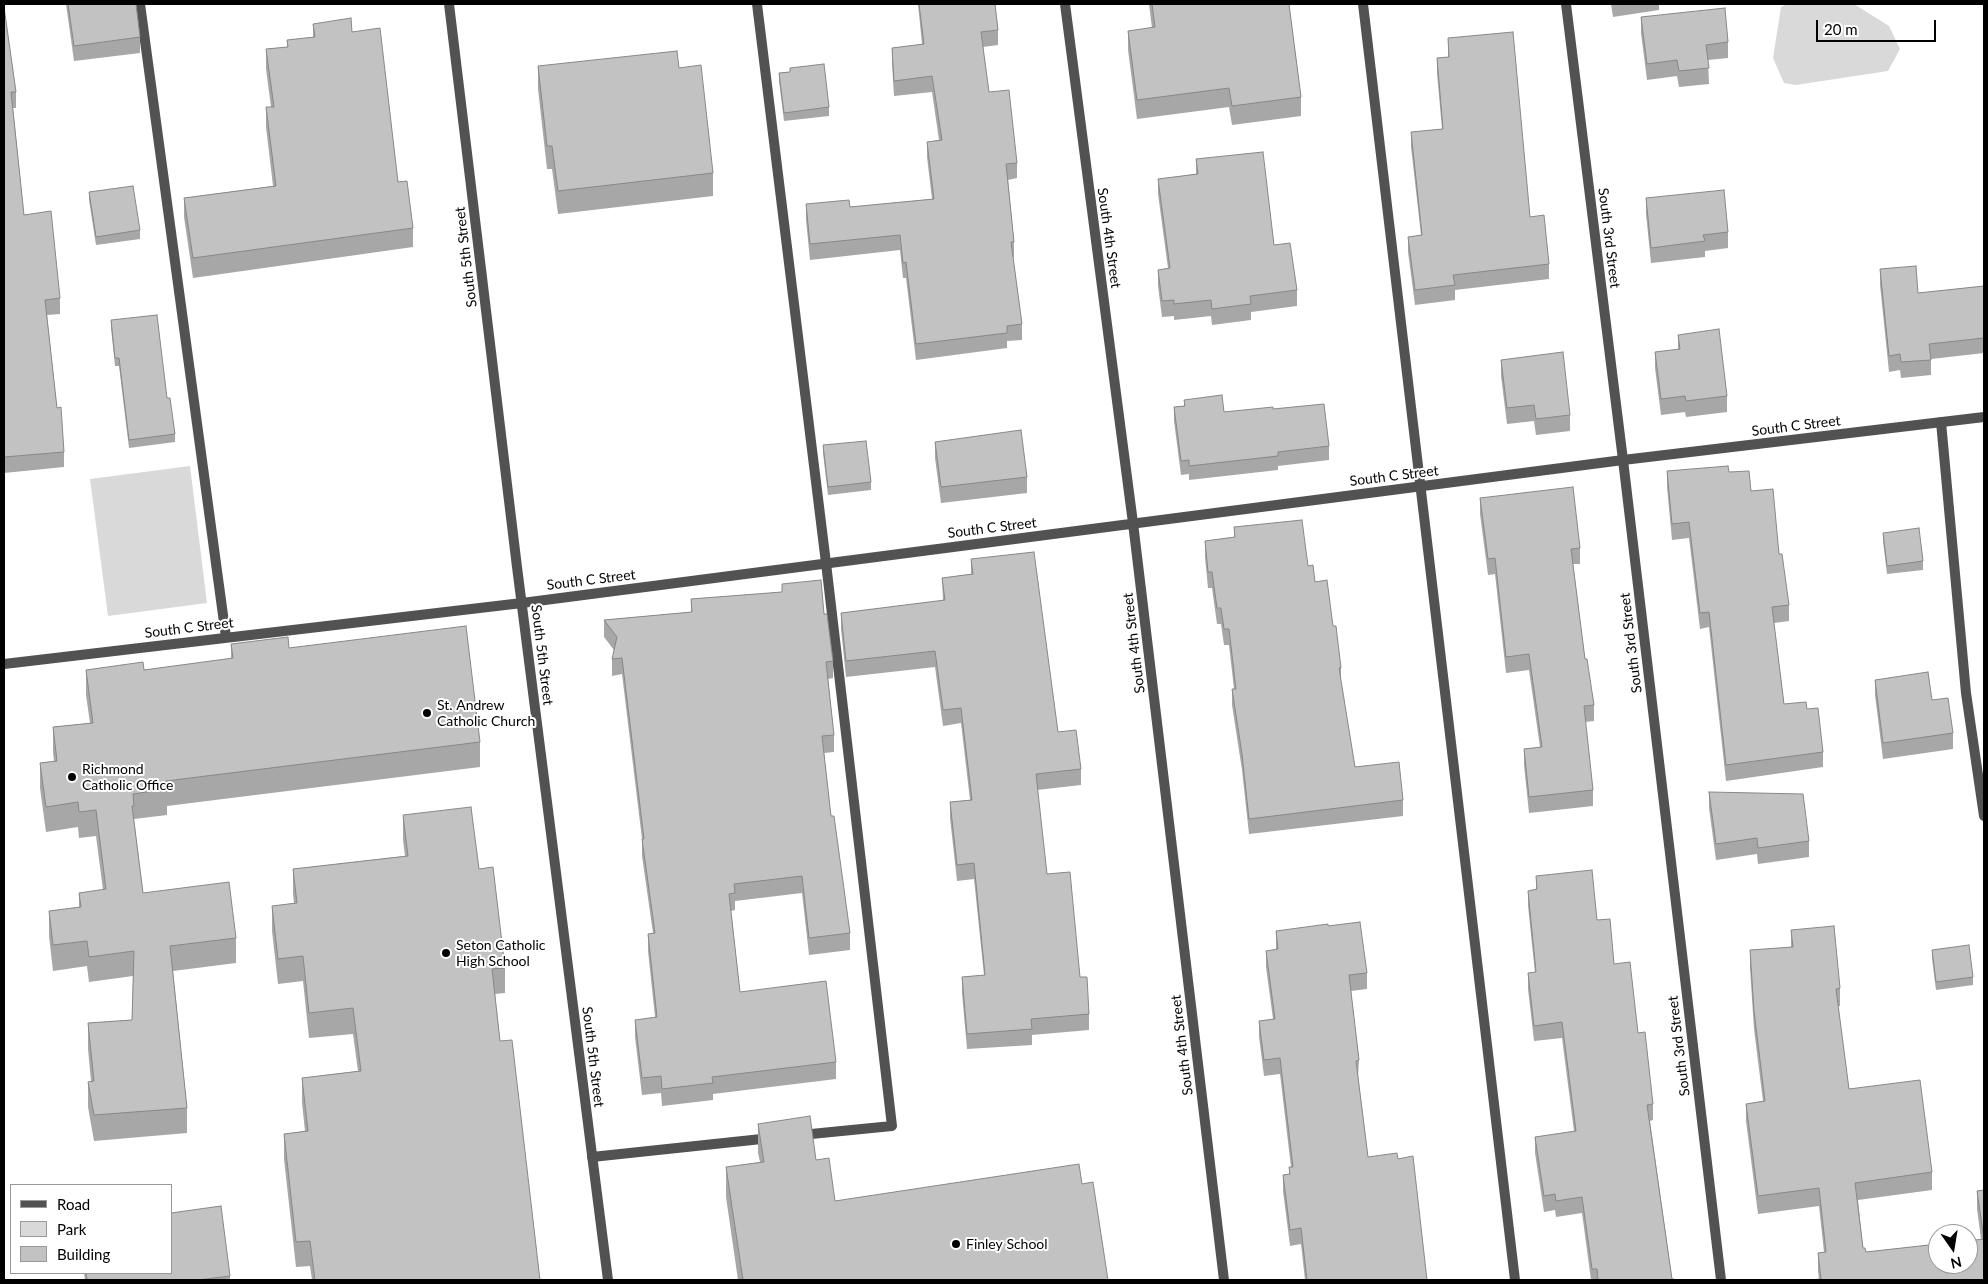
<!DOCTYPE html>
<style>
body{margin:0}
#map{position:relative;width:1988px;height:1284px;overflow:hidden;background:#fff;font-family:Lato,sans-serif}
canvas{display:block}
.frame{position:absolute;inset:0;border:5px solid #000;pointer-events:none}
.legend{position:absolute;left:10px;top:1184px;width:162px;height:90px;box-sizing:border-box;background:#fff;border:1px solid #999;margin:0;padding:6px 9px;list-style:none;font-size:15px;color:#000}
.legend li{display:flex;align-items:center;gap:10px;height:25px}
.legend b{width:25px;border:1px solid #999}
.north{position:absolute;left:1928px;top:1224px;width:50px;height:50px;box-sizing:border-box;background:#fff;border:1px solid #999;border-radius:50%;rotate:167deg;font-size:14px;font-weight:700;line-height:20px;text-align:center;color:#000}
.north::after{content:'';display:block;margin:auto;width:18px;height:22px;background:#000;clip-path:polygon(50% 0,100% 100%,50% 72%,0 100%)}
.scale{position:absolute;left:1816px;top:20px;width:120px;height:22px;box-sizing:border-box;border:2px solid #000;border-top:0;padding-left:6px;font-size:15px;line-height:18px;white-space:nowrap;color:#000;-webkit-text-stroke:4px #fff;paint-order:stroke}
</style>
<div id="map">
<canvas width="1988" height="1284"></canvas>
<div class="frame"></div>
<ul class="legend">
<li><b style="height:6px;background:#525252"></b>Road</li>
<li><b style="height:14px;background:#d9d9d9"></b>Park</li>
<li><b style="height:14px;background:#c2c2c2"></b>Building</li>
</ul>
<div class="north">N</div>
<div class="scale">20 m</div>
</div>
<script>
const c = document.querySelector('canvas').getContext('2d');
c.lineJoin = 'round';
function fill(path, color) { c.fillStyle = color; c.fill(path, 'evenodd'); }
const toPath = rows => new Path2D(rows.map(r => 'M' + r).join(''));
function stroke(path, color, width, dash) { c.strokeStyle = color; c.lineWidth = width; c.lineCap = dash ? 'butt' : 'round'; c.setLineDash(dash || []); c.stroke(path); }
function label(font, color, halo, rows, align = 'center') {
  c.font = font + ' Lato,sans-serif'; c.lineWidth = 4; c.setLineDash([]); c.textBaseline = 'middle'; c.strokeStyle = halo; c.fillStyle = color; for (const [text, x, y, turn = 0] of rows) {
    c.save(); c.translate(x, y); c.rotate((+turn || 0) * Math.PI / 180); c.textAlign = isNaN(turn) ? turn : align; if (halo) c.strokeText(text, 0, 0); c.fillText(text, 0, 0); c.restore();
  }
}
const green = toPath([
 [1787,4,1854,4,1889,26,1900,49,1888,71,1796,85,1784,83,1773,58,1781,7],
 [190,466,207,603,108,616,90,479]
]);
const service = toPath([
 [140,4,226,637],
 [757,4,826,563,892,1126,801,1135],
 [1363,4,1515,1280],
 [1941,422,1966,693,1984,816],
 [592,1157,771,1138]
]);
const minor = toPath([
 [449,4,517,567,608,1280],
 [1065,4,1133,523,1224,1280],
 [1566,4,1623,460,1721,1280],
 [4,664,522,603,1623,460,1984,417]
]);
const wall = toPath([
 [66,4,136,4,140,37,140,53,74,61],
 [918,4,995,4,998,30,998,45,983,47,989,92,1017,163,1017,178,1008,180,1014,242,1014,257,1013,257,1022,324,1022,340,1007,341,1007,348,916,360,906,278,903,278,900,250,810,260,806,220,806,204,850,207,932,199,927,157,927,142,939,140,932,92,894,96,892,64,892,48,922,44],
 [1149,4,1289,4,1301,97,1301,116,1232,125,1229,107,1137,119,1128,50,1128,31,1152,28],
 [1611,4,1659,4,1659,10,1613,17],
 [4,7,16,92,16,108,13,108,24,215,60,298,60,314,47,315,57,408,64,452,64,467,4,473],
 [1641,17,1728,42,1728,58,1708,60,1709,84,1679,87,1677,76,1647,80,1641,33],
 [313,24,352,32,413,228,413,247,193,278,184,217,184,198,273,186,266,127,266,107,271,107,266,69,266,49,287,47,287,40,313,37],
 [1448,38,1530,217,1549,264,1549,279,1455,290,1455,300,1415,305,1408,252,1408,237,1421,235,1411,147,1411,132,1442,129,1437,73,1437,58,1448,57],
 [538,66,679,68,713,173,713,196,558,214,552,169,547,169,538,89],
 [790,68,829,107,829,116,784,121,779,81,779,73,790,72],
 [1196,159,1274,245,1297,290,1297,306,1251,312,1251,320,1212,325,1211,316,1174,320,1174,316,1162,317,1158,286,1158,270,1168,268,1158,194,1158,179,1196,174],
 [89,192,140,230,140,239,96,245,89,200],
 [1646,198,1728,232,1728,248,1705,251,1705,257,1651,263,1646,214],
 [1880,269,1918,293,1984,286,1984,353,1931,359,1931,375,1901,378,1900,370,1889,372,1880,285],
 [111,320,167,398,175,434,175,442,129,448,119,366,115,366,111,328],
 [1678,335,1727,396,1727,412,1686,417,1685,412,1661,415,1655,368,1655,352,1678,350],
 [1501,360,1570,415,1570,431,1536,435,1534,421,1507,424,1501,376],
 [1184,400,1224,412,1273,409,1329,446,1329,460,1278,466,1278,470,1189,480,1189,474,1181,475,1174,421,1174,407,1184,406],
 [935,442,1027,477,1027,493,941,503,935,458],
 [823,445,871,482,871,490,828,495,823,453],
 [1667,471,1729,472,1751,491,1779,554,1789,605,1789,621,1774,623,1784,704,1807,709,1823,752,1823,767,1726,781,1709,627,1700,629,1689,538,1672,540,1667,487],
 [1480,498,1580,548,1580,564,1573,564,1585,659,1594,705,1594,721,1585,722,1593,790,1593,806,1529,813,1524,765,1524,749,1540,747,1529,670,1506,673,1495,574,1488,575,1480,514],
 [1234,527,1308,566,1333,626,1341,668,1341,683,1355,767,1403,800,1403,816,1249,834,1242,770,1232,705,1232,689,1234,689,1229,645,1224,645,1221,624,1217,624,1212,588,1208,588,1205,557,1205,541,1234,537],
 [1883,533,1923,561,1923,570,1887,574,1883,541],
 [971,559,1058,732,1081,769,1081,785,1037,790,1047,874,1080,977,1089,1014,1089,1030,1032,1035,1032,1045,967,1049,962,993,962,977,984,975,974,879,957,881,950,818,950,802,970,800,961,723,943,726,935,667,846,677,841,629,841,613,943,601,942,578,971,574],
 [782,584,824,614,833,661,833,678,828,679,834,735,834,752,824,753,831,816,850,933,850,950,809,955,802,893,735,901,735,910,731,911,740,992,836,1062,836,1079,713,1094,713,1100,662,1106,661,1093,642,1095,635,1037,635,1020,655,1017,648,951,648,934,653,933,642,856,642,839,622,674,612,676,612,659,614,650,604,637,604,620,691,612,691,599,782,592],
 [231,644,289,648,480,742,480,767,167,806,167,815,134,819,143,893,236,938,236,963,173,971,187,1108,187,1133,94,1141,88,1107,88,1082,91,1081,88,1049,88,1023,132,1020,133,976,89,982,87,966,53,971,49,936,49,911,79,907,79,893,103,890,96,836,79,838,78,827,46,832,40,788,40,763,54,761,53,752,53,727,90,723,86,695,86,670,144,670,231,659],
 [1875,680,1932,700,1953,733,1953,749,1883,759,1875,695],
 [1709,792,1809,841,1809,857,1758,864,1757,854,1716,860,1709,808],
 [403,815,479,869,505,968,505,993,495,994,500,1041,540,1280,312,1280,310,1266,296,1267,284,1159,284,1134,305,1131,302,1103,302,1078,358,1071,353,1034,309,1038,303,981,278,984,272,931,272,906,294,903,293,894,293,869,405,856,403,840],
 [1536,876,1597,920,1614,964,1638,1033,1653,1104,1653,1120,1650,1121,1672,1279,1674,1280,1591,1280,1582,1213,1556,1217,1555,1210,1544,1212,1535,1153,1535,1137,1574,1131,1562,1038,1534,1041,1528,989,1528,973,1535,973,1528,906,1528,891,1536,889],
 [1328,926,1367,973,1367,989,1351,991,1359,1060,1358,1076,1368,1157,1398,1159,1427,1280,1305,1280,1301,1244,1290,1246,1283,1191,1283,1175,1289,1174,1289,1167,1291,1167,1280,1074,1264,1076,1259,1037,1259,1021,1273,1019,1266,967,1266,951,1276,950,1276,931],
 [1791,930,1840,988,1840,1006,1838,1006,1849,1089,1932,1172,1932,1190,1858,1200,1863,1248,1866,1252,1981,1239,1977,1209,1977,1191,1984,1190,1984,1280,1819,1279,1818,1271,1818,1253,1824,1252,1819,1206,1758,1214,1746,1121,1746,1104,1763,1101,1754,1029,1750,968,1750,950,1791,947],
 [1932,950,1973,977,1973,985,1936,990,1932,958],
 [758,1124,816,1160,835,1201,1082,1184,1108,1280,738,1280,726,1197,726,1167,760,1162,758,1153],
 [84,1273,171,1273,230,1276,230,1280,85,1280]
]);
const building = toPath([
 [68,4,136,4,140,37,74,46,68,4],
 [919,4,995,4,998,30,981,32,989,92,1009,90,1017,163,1006,164,1014,242,1011,242,1022,324,1007,326,1007,333,916,344,906,262,903,263,900,235,810,244,806,204,849,200,850,207,934,199,927,142,942,140,932,76,894,81,892,48,924,44,919,4],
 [1152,4,1289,4,1301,97,1232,106,1229,88,1137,100,1128,31,1155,27,1152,4],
 [4,7,16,92,11,92,24,215,51,211,60,298,45,300,57,408,61,407,64,452,4,457,4,7],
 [1725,8,1728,42,1706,45,1709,68,1679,71,1677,60,1647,64,1641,17,1725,8],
 [351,18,352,32,380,28,398,182,407,181,413,228,193,258,184,198,276,186,266,107,274,107,266,49,288,47,287,40,315,37,313,24,351,18],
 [1513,32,1530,217,1544,215,1549,264,1453,275,1455,285,1415,290,1408,237,1422,235,1411,132,1443,129,1437,58,1449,57,1448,38,1513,32],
 [677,51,679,68,701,65,713,173,558,191,552,146,547,146,538,66,677,51],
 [824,64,829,107,784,113,779,73,790,72,790,68,824,64],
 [1263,152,1274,245,1290,243,1297,290,1250,296,1251,304,1212,309,1211,300,1174,304,1174,300,1162,301,1158,270,1170,268,1158,179,1198,174,1196,159,1263,152],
 [133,186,140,230,96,237,89,192,133,186],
 [1724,190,1728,232,1703,235,1705,241,1651,248,1646,198,1724,190],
 [1916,266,1918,293,1984,286,1984,338,1929,344,1931,360,1901,362,1900,354,1889,356,1880,269,1916,266],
 [157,315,167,398,170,398,175,434,129,440,119,358,115,358,111,320,157,315],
 [1719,329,1727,396,1686,401,1685,396,1661,399,1655,352,1680,349,1678,335,1719,329],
 [1563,352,1570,415,1536,419,1534,405,1507,408,1501,360,1563,352],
 [1222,395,1224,412,1273,407,1273,409,1324,404,1329,446,1278,452,1278,456,1189,466,1189,460,1181,461,1174,407,1185,406,1184,400,1222,395],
 [1021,430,1027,477,941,487,935,442,1021,430],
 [866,441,871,482,828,487,823,445,866,441],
 [1728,466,1729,472,1749,471,1751,491,1773,489,1779,554,1782,554,1789,605,1772,607,1784,704,1806,702,1807,709,1818,708,1823,752,1726,765,1709,612,1700,613,1689,522,1672,524,1667,471,1728,466],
 [1573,487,1580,548,1571,549,1585,659,1587,659,1594,705,1584,706,1593,790,1529,797,1524,749,1542,747,1529,654,1506,657,1495,558,1488,559,1480,498,1573,487],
 [1302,520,1308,566,1313,565,1315,582,1327,580,1333,626,1336,626,1341,668,1339,668,1355,767,1399,762,1403,800,1249,819,1242,754,1232,689,1236,689,1229,629,1224,629,1221,608,1217,608,1212,572,1208,572,1205,541,1235,537,1234,527,1302,520],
 [1919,528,1923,561,1887,566,1883,533,1919,528],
 [1034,552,1058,732,1076,730,1081,769,1036,774,1047,874,1070,872,1080,977,1087,977,1089,1014,1031,1019,1032,1029,967,1034,962,977,985,975,974,863,957,865,950,802,972,800,961,708,943,710,935,651,846,661,841,613,945,600,942,578,973,574,971,559,1034,552],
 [821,580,824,614,827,614,833,661,826,662,834,735,822,736,831,816,834,816,850,933,809,938,802,876,734,884,735,893,729,894,740,992,826,981,836,1062,712,1077,713,1083,662,1089,661,1076,642,1078,635,1020,657,1017,648,934,655,933,642,839,644,839,622,658,612,659,617,637,604,620,692,612,691,599,782,592,782,584,821,580],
 [466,626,480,742,166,781,167,789,133,794,134,806,132,806,143,893,229,882,236,938,170,946,187,1108,94,1115,88,1082,94,1081,88,1023,132,1020,134,951,89,957,87,941,53,945,49,911,81,907,79,893,106,889,96,810,79,812,78,802,46,807,40,763,57,761,53,727,93,723,86,670,143,662,144,670,233,658,231,644,288,637,289,648,466,626],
 [1928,672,1932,700,1948,698,1953,733,1883,743,1875,680,1928,672],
 [1709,792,1803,794,1809,841,1758,848,1757,838,1716,844,1709,792],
 [471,807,479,869,493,867,505,968,492,969,500,1041,512,1040,540,1280,315,1280,310,1241,296,1242,284,1134,308,1131,302,1078,361,1071,353,1008,309,1013,303,956,278,959,272,906,297,903,293,869,408,856,403,815,471,807],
 [1592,870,1597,920,1610,919,1614,964,1630,962,1638,1033,1645,1032,1653,1104,1647,1105,1672,1279,1674,1279,1674,1280,1598,1280,1597,1269,1592,1269,1582,1197,1556,1201,1555,1194,1544,1196,1535,1137,1576,1131,1562,1022,1534,1026,1528,973,1536,972,1528,891,1537,889,1536,876,1592,870],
 [1360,922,1367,973,1349,975,1359,1060,1356,1061,1368,1157,1397,1153,1398,1159,1413,1156,1427,1280,1307,1280,1301,1228,1290,1230,1283,1175,1290,1174,1289,1167,1293,1167,1280,1058,1264,1060,1259,1021,1275,1019,1266,951,1278,949,1276,931,1328,924,1328,926,1360,922],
 [1834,926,1840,988,1836,989,1849,1089,1920,1080,1932,1172,1855,1183,1863,1248,1865,1248,1866,1252,1938,1244,1938,1264,1968,1264,1968,1241,1984,1239,1977,1191,1984,1190,1984,1280,1810,1280,1821,1279,1818,1253,1826,1252,1819,1188,1758,1196,1746,1104,1765,1101,1754,1011,1750,950,1793,947,1791,930,1834,926],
 [1969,945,1973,977,1936,982,1932,950,1969,945],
 [810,1116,816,1160,829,1158,835,1201,1079,1164,1082,1184,1093,1182,1108,1280,743,1280,726,1167,764,1162,758,1124,810,1116],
 [221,1206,230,1276,198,1280,87,1280,86,1273,171,1273,171,1213,221,1206]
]);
const markers = [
 [427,713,5,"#000"],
 [72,777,5,"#000"],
 [446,953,5,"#000"],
 [956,1244,5,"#000"]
];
const streetNames = [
 ["South 4th Street",1109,238,82],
 ["South 3rd Street",1609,238,83],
 ["South 5th Street",466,257,-97],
 ["South C Street",1796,426,-7],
 ["South C Street",1394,476,-7],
 ["South C Street",992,528,-7],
 ["South C Street",591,580,-7],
 ["South C Street",189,628,-7],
 ["South 4th Street",1134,643,-97],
 ["South 3rd Street",1631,643,-97],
 ["South 5th Street",542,655,83],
 ["South 4th Street",1182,1045,-97],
 ["South 3rd Street",1679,1046,-97],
 ["South 5th Street",593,1057,83]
];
const poiNames = [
 ["St. Andrew",437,705],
 ["Catholic Church",437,721],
 ["Richmond",82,769],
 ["Catholic Office",82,785],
 ["Seton Catholic",456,945],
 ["High School",456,961],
 ["Finley School",966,1244]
];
fill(green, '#d9d9d9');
stroke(service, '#525252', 10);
stroke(minor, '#525252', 10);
fill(wall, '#a7a7a7');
fill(building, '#c2c2c2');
stroke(building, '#888', 1);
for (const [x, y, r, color] of markers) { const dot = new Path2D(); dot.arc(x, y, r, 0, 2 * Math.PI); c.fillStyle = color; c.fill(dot); stroke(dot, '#fff', 2); }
label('14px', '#000', '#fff', streetNames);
label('14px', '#000', '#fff', poiNames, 'left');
</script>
